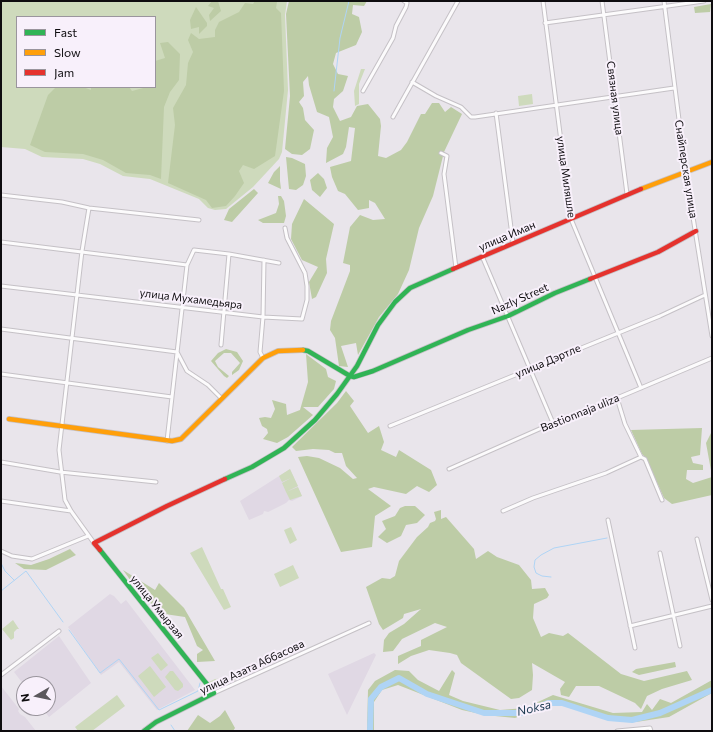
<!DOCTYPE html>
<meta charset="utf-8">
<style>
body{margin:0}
#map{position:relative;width:713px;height:732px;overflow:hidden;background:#e9e5eb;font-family:Commissioner,sans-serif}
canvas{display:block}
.frame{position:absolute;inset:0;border:2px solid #0e0c0f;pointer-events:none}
.legend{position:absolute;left:16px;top:16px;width:140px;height:72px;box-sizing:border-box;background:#f8f0fb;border:1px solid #9a959d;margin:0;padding:5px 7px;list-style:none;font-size:12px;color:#0e0c0f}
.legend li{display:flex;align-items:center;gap:8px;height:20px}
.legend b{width:20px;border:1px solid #9a959d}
.north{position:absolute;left:16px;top:676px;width:40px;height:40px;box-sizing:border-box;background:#f8f0fb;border:1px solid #9a959d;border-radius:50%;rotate:261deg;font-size:11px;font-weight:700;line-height:16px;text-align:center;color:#0e0c0f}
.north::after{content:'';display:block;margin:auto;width:14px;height:18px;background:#5b585c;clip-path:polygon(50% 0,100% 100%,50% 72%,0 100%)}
</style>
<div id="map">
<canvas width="713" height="732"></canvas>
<div class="frame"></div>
<ul class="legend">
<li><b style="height:5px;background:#30b455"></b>Fast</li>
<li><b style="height:5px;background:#ff9f0a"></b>Slow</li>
<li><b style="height:5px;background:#e5322d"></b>Jam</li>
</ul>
<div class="north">N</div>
</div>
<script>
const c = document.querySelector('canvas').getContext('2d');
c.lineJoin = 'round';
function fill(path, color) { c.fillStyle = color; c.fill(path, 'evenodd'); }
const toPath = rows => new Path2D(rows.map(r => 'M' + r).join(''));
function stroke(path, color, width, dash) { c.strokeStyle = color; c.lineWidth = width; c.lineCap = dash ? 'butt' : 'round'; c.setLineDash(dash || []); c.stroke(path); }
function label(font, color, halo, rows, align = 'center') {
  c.font = font + ' Commissioner,sans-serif'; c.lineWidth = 4; c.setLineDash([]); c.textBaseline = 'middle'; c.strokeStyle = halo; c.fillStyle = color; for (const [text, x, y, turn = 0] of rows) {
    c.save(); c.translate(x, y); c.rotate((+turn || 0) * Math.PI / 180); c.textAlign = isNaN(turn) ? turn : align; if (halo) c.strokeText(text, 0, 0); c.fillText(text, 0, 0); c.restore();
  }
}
const built = toPath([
 [290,469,302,496,292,501,289,500,286,503,268,512,264,511,263,514,249,520,240,501],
 [110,594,114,596,121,604,126,600,195,690,157,710,119,662,101,675,68,627],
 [59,636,91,683,49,717,42,708,48,708,48,684,24,685,14,672],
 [374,653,376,655,347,715,328,674],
 [1,686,19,709,18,711,20,714,25,717,36,731,1,731]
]);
const green = toPath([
 [1,1,287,1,285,15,288,90,282,152,279,159,253,187,226,209,215,210,208,208,199,199,150,179,123,176,100,164,83,159,42,157,25,149,1,147],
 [17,17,155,17,155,87,17,87],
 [361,69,365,69,359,84,359,104,355,106,354,91],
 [532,94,533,104,519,106,518,96],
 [290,469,298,486,286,492,282,483,291,478,282,482,279,476],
 [298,487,302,496,290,500,286,492],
 [291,527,297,540,290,544,284,530],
 [202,547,221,589,223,589,231,607,224,610,190,553],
 [293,565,299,578,280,587,274,574],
 [13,620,19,629,17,629,14,632,14,638,11,640,2,629],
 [158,653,168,665,161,671,151,658],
 [150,666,166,687,154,697,138,676],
 [170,671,173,671,183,684,183,687,178,691,175,690,165,677],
 [243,672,244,676,220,687,212,685,209,682,215,679,229,678],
 [117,695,125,706,92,731,78,731,75,727]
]);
const forest = toPath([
 [212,1,218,1,221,11,210,21,209,15,214,8,208,6],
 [255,1,277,2,276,8,281,13,284,91,275,156,254,169,243,165,239,171,244,183,235,196,226,206,212,208,206,200,168,183,175,125,173,108,186,85,188,63,193,52,188,40,191,33,199,39,215,37,215,30,219,22,239,12,245,3,253,4],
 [289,1,367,1,364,6,353,5,352,14,359,17,362,32,356,45,336,53,333,64,338,74,348,76,343,91,334,99,333,107,340,121,351,117,357,106,368,104,380,119,381,126,378,156,386,158,401,150,407,142,421,114,425,114,432,103,439,103,445,112,451,107,462,114,444,152,433,196,419,228,409,270,398,294,379,317,358,355,356,343,341,346,348,367,339,366,335,338,330,330,331,321,350,271,350,265,343,263,350,227,360,215,373,220,385,219,375,203,369,200,369,208,358,210,345,194,338,191,332,177,330,167,351,161,355,128,349,127,346,147,343,154,326,163,327,148,333,137,329,117,317,112,309,85,308,76,303,82,304,96,299,102,303,108,305,120,314,130,310,149,302,155,292,154,285,149,290,96,286,14],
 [711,4,710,12,695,13,694,7],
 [196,7,207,23,207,26,199,34,199,27,191,29,190,20],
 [168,42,180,54,179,80,170,92,164,107,161,179,150,175,126,173,103,160,83,154,45,152,30,145,48,95,56,87,83,87,91,90,91,87,129,87,132,91,147,87,155,87,155,61,165,58,160,43],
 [286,157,292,158,305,164,306,176,303,185,296,190,289,189],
 [280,166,280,181,281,189,268,183,274,172],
 [318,173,324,179,327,188,320,197,312,190,310,180],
 [254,189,258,193,232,222,224,220,229,209],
 [278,196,281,196,284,201,286,216,284,223,263,223,258,220,276,213,279,204],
 [304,199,334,224,326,259,327,273,316,297,312,299,309,282,318,267,302,260,291,239,292,224],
 [226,349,237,352,243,361,239,370,232,375,232,372,240,363,231,353,224,353,215,361,218,367,229,376,227,378,224,376,211,361,218,353],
 [306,354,326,369,328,377,336,381,334,389,318,407,303,407,313,415,288,437,277,443,263,439,268,433,267,429,262,426,259,418,265,417,271,418,275,409,272,400,286,404,287,415,300,410,308,382],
 [346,391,354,401,350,406,368,433,379,426,384,442,381,450,396,457,399,450,431,470,437,485,429,492,417,486,406,494,374,487,368,489,391,506,375,516,372,547,341,552,298,457,307,456,319,458,340,468,353,479,357,478,346,466,342,453,335,453,329,450,313,449,296,451,292,447,337,403],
 [702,428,700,455,691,457,693,463,703,465,703,470,687,470,686,479,693,483,712,477,712,495,672,504,664,498,646,458,642,454,631,430],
 [712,431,712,476,706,443],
 [405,506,415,506,425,515,417,523,406,525,401,536,387,543,378,537,386,529,382,521,395,516,400,508],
 [441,510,441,519,446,517,474,549,476,559,488,551,497,557,519,565,531,580,532,589,545,588,549,595,547,598,534,604,533,618,541,637,549,633,563,636,568,633,621,674,644,681,687,671,692,680,662,689,647,696,641,709,635,703,599,686,576,686,569,697,561,695,560,689,565,682,532,663,533,675,532,690,519,698,511,699,461,663,457,655,450,653,429,650,411,656,398,664,398,656,421,646,421,640,447,627,435,623,402,639,393,651,383,652,384,640,389,633,404,624,421,609,404,614,403,618,383,630,379,624,366,587,382,578,390,579,395,576,399,561,417,537,428,527,430,523,435,521,436,519,434,512],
 [70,549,76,555,46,570,24,569,15,563,31,565,49,559],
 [123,570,155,590,159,583,184,608,215,661,197,662,197,654,203,650,197,646,185,617,158,613,149,601,144,599],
 [675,662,676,667,639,675,632,672,636,669],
 [395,670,409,671,418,680,439,691,452,670,455,673,449,695,463,701,500,710,525,708,553,695,613,713,642,712,647,704,652,710,660,699,671,703,712,680,712,693,669,717,636,722,608,719,562,705,549,705,515,718,485,715,462,710,398,685,382,690,374,702,374,731,367,731,368,690,375,681],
 [225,710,235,728,233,731,187,731,198,715,210,723,220,716]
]);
const stream = toPath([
 [334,91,340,38,349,1],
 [1,563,5,571,14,580],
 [551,577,542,576,536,573,534,567,535,560,541,555,554,548,607,538],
 [1,591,26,571,63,622],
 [69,630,100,673,119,659,159,710,198,691,200,683],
 [171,725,175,731]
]);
const river = toPath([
 [370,731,371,699,381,687,399,678,427,694,484,713,522,713,548,703,562,703,608,718,632,720,660,713,712,690]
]);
const street = toPath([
 [543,1,571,219,641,388],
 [602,1,627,194],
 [664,1,685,167,712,336],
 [545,23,704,1],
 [412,82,436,96,461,107,471,117,475,117,674,88],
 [363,91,393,38,396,26,406,7,407,3,404,1],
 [496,113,513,243],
 [393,117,458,1],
 [441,153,447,156,444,174,456,268],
 [1,195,62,202,89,208,199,220],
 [89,208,82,251,59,450,65,500,71,511,94,543],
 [1,242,187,265],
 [482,256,553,423],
 [1,286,263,317,302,319,307,300,307,286,305,273,287,238,285,228],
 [1,329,177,352,187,371,208,385,221,398],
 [221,345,229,254],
 [263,358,260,352,263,317,264,260],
 [1,374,172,397],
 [617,398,625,424,641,457,645,459,662,500],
 [390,426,660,316,705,295],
 [167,441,187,265,194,250,229,254,279,263],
 [1,462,60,472,156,482],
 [449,469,553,423,579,414,712,358],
 [1,501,71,511],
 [503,511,533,498,606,473,641,457],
 [608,520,635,648],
 [697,539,712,600],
 [1,551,12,556,32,559,88,536],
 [660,553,680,646],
 [630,626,712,606],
 [1,675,59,631],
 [214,693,369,623],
 [617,731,650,728,651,731]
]);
const fast = toPath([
 [303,350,308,351,350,376],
 [350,376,354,377,373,371,468,330,508,316,555,293,590,279],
 [225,479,252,467,284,448,315,420,337,394,357,366,378,325,395,302,410,288,453,269],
 [100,550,214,693,156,722,144,731]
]);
const slow = toPath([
 [641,189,712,162],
 [9,419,172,441,181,439,263,358,278,351,303,350]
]);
const jam = toPath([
 [453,269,641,189],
 [590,279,658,252,696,231],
 [100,550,94,543,167,506,225,479]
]);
const streetNames = [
 ["Связная улица",615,98,83],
 ["Снайперская улица",686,169,81],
 ["улица Миляшле",566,177,82],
 ["улица Иман",507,236,-23],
 ["улица Мухамедьяра",191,299,7],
 ["Nazly Street",520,299,-24],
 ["улица Дэртле",548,361,-23],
 ["Bastionnaja uliza",580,413,-22],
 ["улица Умырзая",157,607,51],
 ["улица Азата Аббасова",252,667,-25]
];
const waterNames = [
 ["Noksa",534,708,-13]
];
fill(built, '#e0d8e4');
fill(green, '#cedabc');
fill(forest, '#bdcca6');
stroke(stream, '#afd4f5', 1);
stroke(river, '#afd4f5', 6);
stroke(street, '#c5c1c6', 5);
stroke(fast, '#c5c1c6', 6);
stroke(slow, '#c5c1c6', 6);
stroke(jam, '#c5c1c6', 6);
stroke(street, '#fcfbfc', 3);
stroke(fast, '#30b455', 4.5);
stroke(slow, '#ff9f0a', 4.5);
stroke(jam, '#e5322d', 4.5);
label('11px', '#0e0c0f', '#f8f0fb', streetNames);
label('italic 12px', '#18374d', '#f8f0fb', waterNames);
</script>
